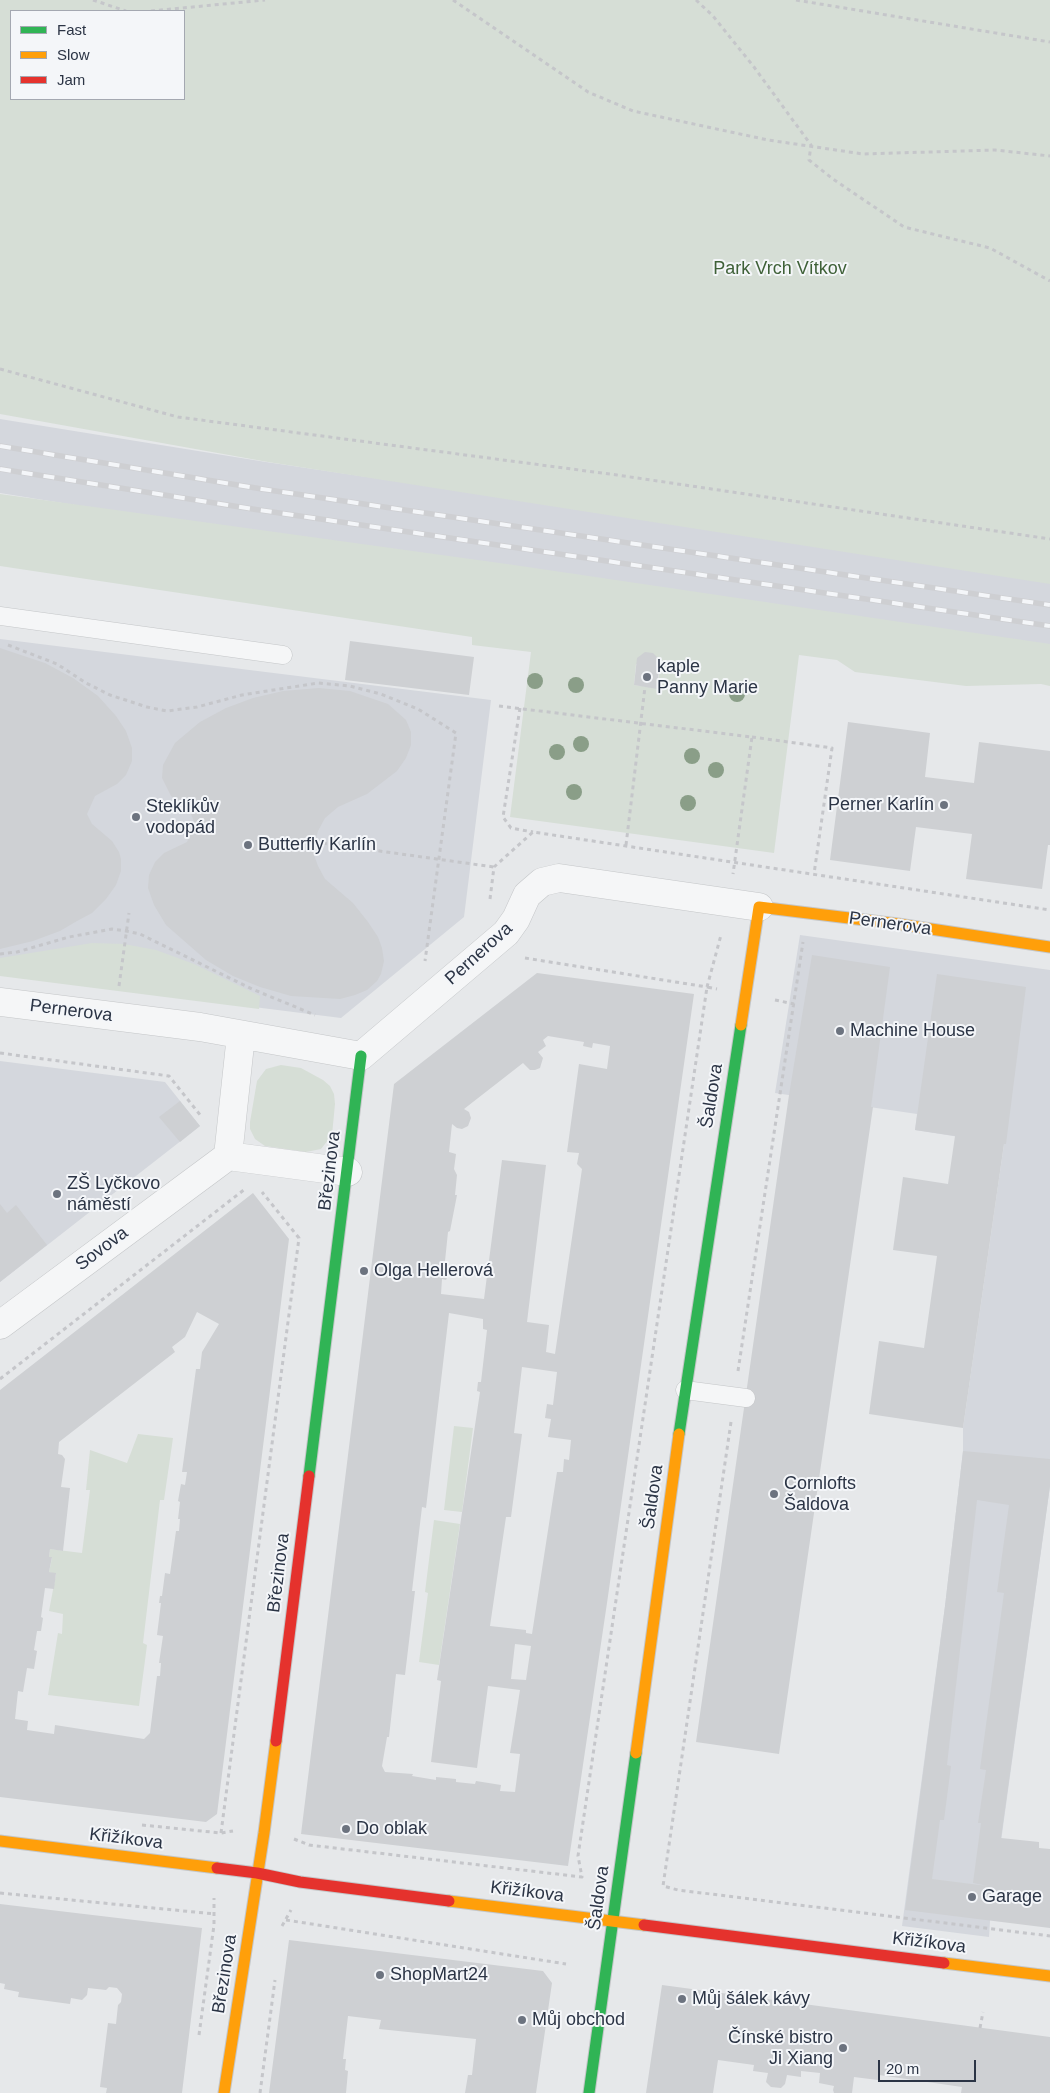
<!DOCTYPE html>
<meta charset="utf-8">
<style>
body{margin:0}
#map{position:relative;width:1050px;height:2093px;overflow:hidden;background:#e6e8ea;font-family:Arial,sans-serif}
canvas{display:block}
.legend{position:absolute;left:10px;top:10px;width:175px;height:90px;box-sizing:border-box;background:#f4f6f9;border:1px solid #a4a8b1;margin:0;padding:6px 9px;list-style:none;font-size:15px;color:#2b3445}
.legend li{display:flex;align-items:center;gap:10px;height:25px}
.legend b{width:25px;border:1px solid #a4a8b1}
.scale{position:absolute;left:878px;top:2060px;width:98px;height:22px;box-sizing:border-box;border:2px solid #2b3445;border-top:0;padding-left:6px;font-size:15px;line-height:18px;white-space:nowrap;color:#2b3445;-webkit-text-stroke:4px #f4f6f9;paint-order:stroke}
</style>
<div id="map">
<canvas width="1050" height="2093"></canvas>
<ul class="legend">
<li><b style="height:6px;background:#30b455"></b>Fast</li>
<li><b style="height:6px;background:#ff9f0a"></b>Slow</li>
<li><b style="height:6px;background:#e5322d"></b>Jam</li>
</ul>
<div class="scale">20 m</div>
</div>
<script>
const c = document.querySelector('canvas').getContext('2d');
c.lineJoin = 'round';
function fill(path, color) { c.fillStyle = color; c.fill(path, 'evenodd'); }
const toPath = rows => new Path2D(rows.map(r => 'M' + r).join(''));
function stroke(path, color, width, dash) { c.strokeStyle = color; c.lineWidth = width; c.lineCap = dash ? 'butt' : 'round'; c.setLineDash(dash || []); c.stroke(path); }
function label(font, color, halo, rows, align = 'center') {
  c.font = font + ' Arial,sans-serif'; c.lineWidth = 4; c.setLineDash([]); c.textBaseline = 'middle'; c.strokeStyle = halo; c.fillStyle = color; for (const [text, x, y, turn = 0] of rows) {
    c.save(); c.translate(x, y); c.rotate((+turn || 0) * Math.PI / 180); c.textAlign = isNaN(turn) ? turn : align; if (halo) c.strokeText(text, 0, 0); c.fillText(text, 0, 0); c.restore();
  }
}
const built = toPath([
 [0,419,266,462,1050,578,1050,650,255,534,0,493],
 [0,639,491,700,464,917,341,1018,0,975],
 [800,935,1050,970,1050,1486,990,1921,989,1937,902,1926,945,1606,963,1451,963,1428,1004,1144,915,1130,917,1114,775,1093],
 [0,1061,165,1082,200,1126,0,1282]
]);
const green = toPath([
 [0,0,1050,0,1050,584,268,462,0,414],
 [11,11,184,11,184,99,11,99],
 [0,494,514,565,1050,644,1050,686,1041,684,966,686,855,672,837,660,799,655,774,853,510,817,531,652,472,645,472,637,0,566],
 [636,664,660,669,657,688,634,685],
 [92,943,124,944,156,950,194,964,260,996,259,1009,0,976,0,958],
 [281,1065,301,1068,323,1080,330,1086,334,1094,335,1104,332,1135,321,1149,306,1152,265,1146,255,1139,250,1129,250,1122,257,1081,266,1069],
 [454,1426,473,1428,462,1512,444,1510],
 [138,1434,173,1438,164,1500,160,1500,143,1643,147,1645,139,1706,48,1695,58,1633,62,1634,63,1614,49,1611,56,1574,49,1572,52,1558,49,1557,50,1549,82,1553,90,1490,86,1490,90,1450,127,1463],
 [434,1520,460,1524,439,1665,419,1662,428,1593,425,1592]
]);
const building = toPath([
 [350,641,474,657,469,695,345,680],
 [0,648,45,663,73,678,98,696,116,716,126,731,132,748,132,761,126,775,117,784,95,796,87,814,92,824,112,841,119,852,121,859,121,871,116,885,106,899,92,913,77,921,60,931,33,941,0,949],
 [645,652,653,653,660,660,657,689,634,685,637,658],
 [319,688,350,691,388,704,406,720,411,732,411,745,406,758,397,771,367,794,338,807,325,818,318,831,315,842,314,855,318,866,325,879,353,903,368,922,378,937,382,948,384,961,381,974,377,981,367,990,355,995,340,999,291,996,260,987,233,976,206,960,166,925,154,905,148,888,149,875,155,862,164,853,187,842,195,824,191,814,184,806,171,796,162,778,163,765,175,743,200,722,226,708,253,698,283,691],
 [848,722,930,733,925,777,974,783,979,742,1050,751,1050,845,1048,845,1042,889,966,879,972,834,916,827,910,871,830,860],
 [812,955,890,967,871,1107,873,1107,779,1754,696,1742,789,1095],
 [537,973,694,994,607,1603,568,1866,301,1834,394,1084],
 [548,1036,584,1042,583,1046,592,1048,593,1043,610,1046,607,1069,579,1064,567,1152,579,1153,577,1164,582,1169,555,1354,546,1352,549,1325,527,1322,546,1165,502,1160,484,1299,441,1294,442,1279,446,1280,450,1271,449,1264,445,1261,448,1232,450,1231,457,1195,455,1195,457,1175,454,1169,456,1154,449,1152,452,1124,457,1128,462,1129,468,1126,471,1118,469,1112,464,1109,523,1063,530,1070,535,1070,540,1068,543,1058,538,1052,546,1046,543,1040],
 [449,1313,483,1319,483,1329,487,1330,481,1382,478,1382,477,1391,480,1392,437,1680,441,1681,431,1762,477,1768,488,1686,520,1690,510,1753,520,1754,515,1792,500,1791,501,1785,476,1781,475,1784,456,1782,456,1779,436,1777,436,1780,412,1776,413,1774,385,1772,382,1766,387,1737,389,1737,396,1674,405,1675,415,1591,412,1591,422,1507,426,1508],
 [522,1367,557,1372,553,1405,547,1404,545,1418,551,1419,548,1437,571,1440,569,1460,564,1459,563,1472,557,1472,532,1634,526,1633,526,1630,490,1626,506,1517,511,1517,522,1434,514,1433],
 [515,1644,531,1646,526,1680,511,1679],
 [937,974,1026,987,1006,1144,1004,1144,963,1428,869,1414,879,1341,924,1348,937,1256,893,1250,903,1177,948,1184,955,1136,915,1130],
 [180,1101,200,1126,180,1142,159,1117],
 [253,1193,289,1239,217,1814,206,1822,0,1797,0,1390],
 [197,1312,219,1324,202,1352,200,1369,196,1369,182,1472,187,1472,185,1485,181,1484,178,1501,180,1502,178,1519,180,1519,179,1531,176,1531,170,1574,165,1573,162,1596,160,1596,159,1603,161,1603,157,1635,163,1636,159,1663,161,1663,160,1676,157,1676,150,1733,144,1739,55,1725,54,1734,27,1730,28,1721,15,1719,18,1691,23,1692,27,1668,34,1669,37,1651,34,1650,37,1631,41,1631,43,1618,41,1617,45,1588,54,1589,56,1573,49,1572,52,1557,49,1557,50,1549,63,1551,70,1488,61,1487,65,1459,62,1455,58,1454,59,1442,175,1352,172,1347,185,1337],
 [0,1204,7,1213,16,1205,47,1245,0,1282],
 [963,1451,1050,1459,1050,1486,1001,1838,1039,1842,1039,1848,1050,1849,1050,1928,905,1910,945,1606],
 [977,1500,1009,1505,997,1592,1004,1593,980,1769,986,1770,978,1823,981,1823,973,1883,988,1886,932,1879,940,1820,944,1820,951,1766,947,1765],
 [0,1904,202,1928,182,2093,106,2093,107,2088,100,2087,108,2023,116,2024,118,2005,121,2002,122,1994,117,1988,109,1987,106,1990,88,1988,87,1995,82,2000,71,1998,70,2004,18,1997,19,1992,4,1989,5,1984,0,1983],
 [289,1940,543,1971,552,1983,536,2093,465,2093,468,2075,472,2075,476,2039,379,2029,381,2020,348,2016,343,2059,346,2059,345,2070,348,2071,346,2093,269,2093],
 [662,1985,1050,2037,1050,2093,961,2093,962,2087,879,2075,878,2080,854,2077,852,2093,834,2093,833,2090,834,2086,819,2083,820,2073,801,2071,801,2077,787,2075,785,2084,781,2088,771,2087,766,2082,768,2073,753,2071,754,2065,718,2060,713,2093,646,2093]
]);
const path = toPath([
 [93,0,126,11],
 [453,0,588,92,633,111,768,140,863,154,995,150,1050,156],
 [696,0,713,16,754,67,811,145,809,160,833,179,904,227,990,248,1050,281],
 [796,0,1050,42],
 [151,11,265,0],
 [0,369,178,417,617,475,1050,539],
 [8,645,57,664,86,683,110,695,147,707,167,711,197,707,242,695,318,683,350,686,381,694,418,709,456,733,425,961],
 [499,706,752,737,733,874],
 [520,708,503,817,511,828,533,832],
 [752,737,832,748,814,874],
 [315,842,494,867],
 [626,845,645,687],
 [490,899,494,867,533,832,1050,910],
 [0,954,17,952,69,937,112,929,126,931,140,934,252,989,315,1015],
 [525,958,707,987,721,935],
 [119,986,129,913],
 [775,1000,794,1004],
 [0,1053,169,1076,201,1116],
 [738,1371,803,942],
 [0,1379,245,1189],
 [731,1422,663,1886,678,1890,1050,1936],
 [142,1825,221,1833,233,1831],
 [221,1833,299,1238,262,1192],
 [294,1839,309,1845,582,1877,578,1856,707,987,717,989],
 [0,1893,215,1914],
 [286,1920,566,1964],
 [282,1926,291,1910],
 [980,2028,983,2012],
 [199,2035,214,1925,214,1898],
 [260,2093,275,1980]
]);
const lane = toPath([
 [0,616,283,655],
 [685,1390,746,1398]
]);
const street = toPath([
 [0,1002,200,1027,361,1056,506,933,516,919,527,895,542,882,559,878,759,907],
 [228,1156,241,1035],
 [0,1325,228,1156,348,1172]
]);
const fast = toPath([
 [679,1434,741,1025],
 [309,1476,361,1056],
 [589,2093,636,1753]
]);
const slow = toPath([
 [741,1025,759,907,898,924,1050,947],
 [636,1753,679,1434],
 [0,1841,217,1868],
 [449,1901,644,1925],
 [944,1963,1050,1976],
 [224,2093,264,1833,276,1741]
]);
const jam = toPath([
 [276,1741,309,1476],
 [217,1868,257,1873,300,1882,449,1901],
 [644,1925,944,1963]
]);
const rail = toPath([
 [0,446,262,489,1050,605],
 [0,469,259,510,1050,626]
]);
const trees = [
 [535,681],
 [576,685],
 [737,694],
 [581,744],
 [557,752],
 [692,756],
 [716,770],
 [574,792],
 [688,803]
];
const markers = [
 [647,677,5,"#6c737f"],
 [944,805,5,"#6c737f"],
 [136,817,5,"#6c737f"],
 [248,845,5,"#6c737f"],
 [840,1031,5,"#6c737f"],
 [57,1194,5,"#6c737f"],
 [364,1271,5,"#6c737f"],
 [774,1494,5,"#6c737f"],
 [346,1829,5,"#6c737f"],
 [972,1897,5,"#6c737f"],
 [380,1975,5,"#6c737f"],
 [682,1999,5,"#6c737f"],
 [522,2020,5,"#6c737f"],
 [843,2048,5,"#6c737f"]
];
const parkNames = [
 ["Park Vrch Vítkov",780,269]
];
const poiNames = [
 ["kaple",657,667],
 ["Panny Marie",657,688],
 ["Perner Karlín",934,805,"right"],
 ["Steklíkův",146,807],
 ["vodopád",146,828],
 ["Butterfly Karlín",258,845],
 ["Machine House",850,1031],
 ["ZŠ Lyčkovo",67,1184],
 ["náměstí",67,1205],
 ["Olga Hellerová",374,1271],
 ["Cornlofts",784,1484],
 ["Šaldova",784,1505],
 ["Do oblak",356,1829],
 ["Garage",982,1897],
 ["ShopMart24",390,1975],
 ["Můj šálek kávy",692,1999],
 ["Můj obchod",532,2020],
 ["Čínské bistro",833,2038,"right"],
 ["Ji Xiang",833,2059,"right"]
];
const streetNames = [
 ["Pernerova",890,924,8],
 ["Pernerova",479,954,-42],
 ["Pernerova",71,1011,7],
 ["Šaldova",712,1096,-81],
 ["Březinova",330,1171,-83],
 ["Sovova",102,1249,-37],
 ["Šaldova",653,1497,-82],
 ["Březinova",279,1573,-83],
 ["Křižíkova",126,1839,7],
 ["Křižíkova",527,1892,7],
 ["Šaldova",599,1898,-82],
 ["Křižíkova",929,1943,7],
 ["Březinova",225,1974,-81]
];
fill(built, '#d4d7dd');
fill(green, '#d6ded6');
fill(building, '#ced0d3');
stroke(lane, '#c4c6c8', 19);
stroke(street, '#c4c6c8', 29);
stroke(fast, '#c4c6c8', 13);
stroke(slow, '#c4c6c8', 13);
stroke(jam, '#c4c6c8', 13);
stroke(path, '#c5c6ca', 3, [4, 4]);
stroke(lane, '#f5f6f7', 18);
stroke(street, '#f5f6f7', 28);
stroke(fast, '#30b455', 11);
stroke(slow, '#ff9f0a', 11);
stroke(jam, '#e5322d', 11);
stroke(rail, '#cecfd2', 5.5);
stroke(rail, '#f4f6f9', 4, [11]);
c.fillStyle = '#8a9e88';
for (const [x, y] of trees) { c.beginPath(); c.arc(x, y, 8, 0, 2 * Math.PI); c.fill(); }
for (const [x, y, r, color] of markers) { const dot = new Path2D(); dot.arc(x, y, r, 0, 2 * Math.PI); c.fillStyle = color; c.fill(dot); stroke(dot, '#f4f6f9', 2); }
label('18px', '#3f6138', '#f4f6f9', parkNames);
label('18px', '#2b3445', '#f4f6f9', poiNames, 'left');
label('18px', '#2b3445', '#f4f6f9', streetNames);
</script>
